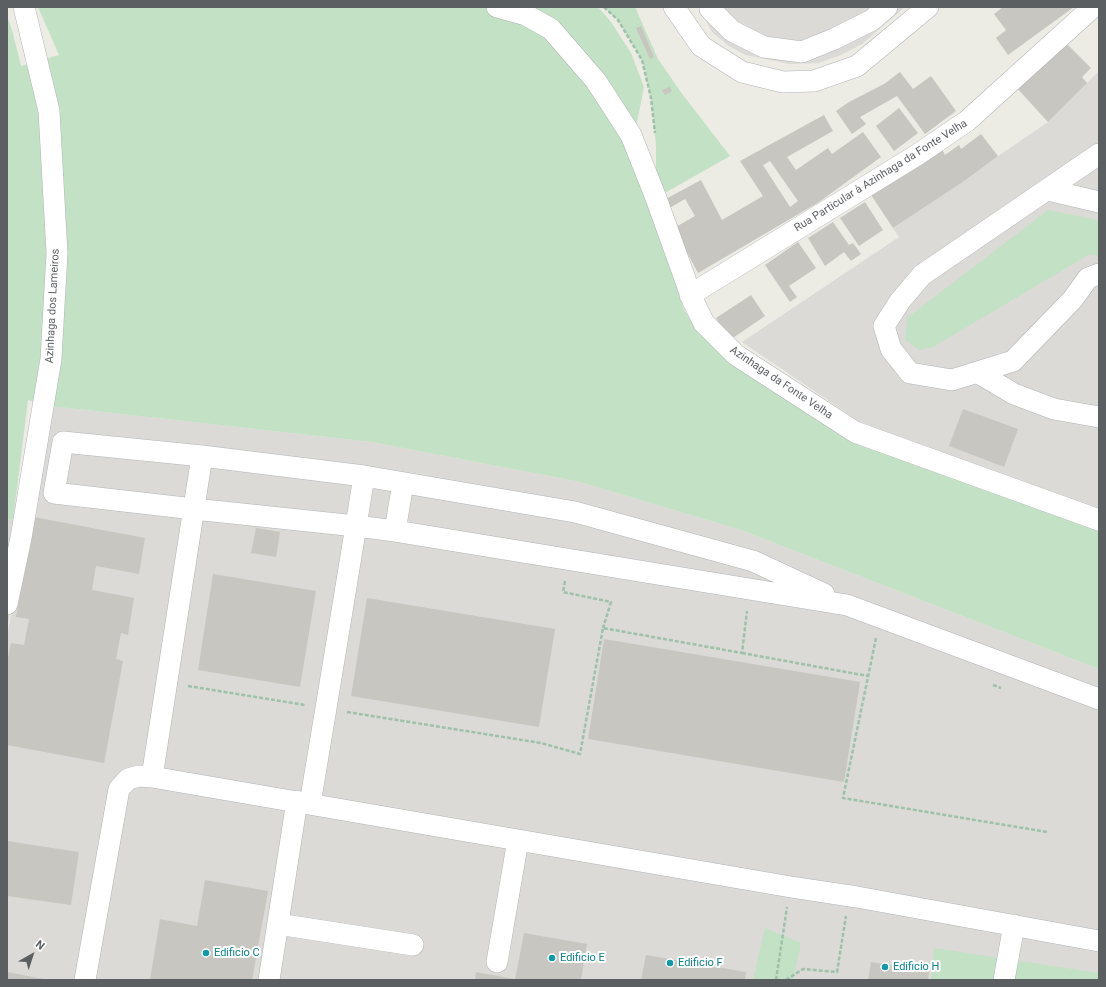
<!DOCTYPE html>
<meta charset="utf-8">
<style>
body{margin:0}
#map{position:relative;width:1106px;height:987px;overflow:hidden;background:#ecebe4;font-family:Roboto,sans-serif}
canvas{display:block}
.frame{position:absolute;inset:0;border:8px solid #5c5f62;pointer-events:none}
.north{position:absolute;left:12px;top:935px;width:40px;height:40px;-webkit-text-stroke:3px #fff;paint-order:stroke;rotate:39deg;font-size:11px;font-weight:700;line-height:16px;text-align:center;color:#5c5f62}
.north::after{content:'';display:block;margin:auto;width:14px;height:18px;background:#5c5f62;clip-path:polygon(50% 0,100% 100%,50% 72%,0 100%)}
</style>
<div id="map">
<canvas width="1106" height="987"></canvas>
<div class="frame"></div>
<div class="north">N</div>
</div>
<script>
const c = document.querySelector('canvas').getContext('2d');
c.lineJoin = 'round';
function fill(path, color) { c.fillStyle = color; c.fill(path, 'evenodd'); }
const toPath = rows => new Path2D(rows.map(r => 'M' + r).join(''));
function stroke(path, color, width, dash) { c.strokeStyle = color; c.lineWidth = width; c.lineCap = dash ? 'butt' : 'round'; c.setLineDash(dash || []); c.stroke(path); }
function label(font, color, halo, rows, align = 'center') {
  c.font = font + ' Roboto,sans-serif'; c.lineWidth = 4; c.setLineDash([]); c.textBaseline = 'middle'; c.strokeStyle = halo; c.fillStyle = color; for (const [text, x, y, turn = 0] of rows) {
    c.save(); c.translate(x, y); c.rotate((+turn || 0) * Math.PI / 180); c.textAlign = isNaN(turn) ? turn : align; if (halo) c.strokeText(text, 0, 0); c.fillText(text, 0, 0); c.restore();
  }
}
const industrial = toPath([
 [701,7,905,7,862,44,841,55,818,63,790,64,746,55,729,46,712,32,702,13],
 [1099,71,1099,511,860,422,742,342,899,237,893,228,1048,122],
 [50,406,372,442,580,482,741,530,1099,669,1099,980,7,980,7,637,21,562,7,627,7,519,13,520,27,528]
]);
const green = toPath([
 [38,7,598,7,611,22,631,53,644,87,630,158,649,199,684,310,698,333,731,360,846,438,1099,531,1099,669,741,530,580,482,372,442,50,406,28,400,13,520,7,519,7,16,12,30,21,66,59,55],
 [604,7,635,7,658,59,680,91,730,156,656,198,656,145,651,98,642,60,618,20],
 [1048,210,1099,220,1099,256,1090,254,933,347,919,350,905,339,907,318],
 [765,928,801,943,793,980,753,980],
 [934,948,1099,973,1099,980,931,980]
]);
const building = toPath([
 [1003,7,1074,7,1008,55,996,38,1006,30,994,14],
 [641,26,654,57,650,59,636,28],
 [1064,41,1091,68,1082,77,1087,83,1048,122,1016,87],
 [900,72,913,89,931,76,956,111,925,134,897,96,860,117,866,124,852,134,836,111,849,102,884,84],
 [670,87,672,91,665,95,662,90],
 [899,108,918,133,894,151,876,126],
 [824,115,833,131,787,157,796,170,828,148,832,154,863,132,881,157,819,202,698,273,674,228,695,216,685,199,668,209,664,200,701,180,722,220,763,196,740,161],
 [770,161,798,201,790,207,763,165],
 [981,134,998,156,964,181,893,228,871,195,941,147,945,155,959,145,961,149],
 [865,202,883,230,859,246,840,218],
 [833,222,849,245,853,243,861,254,851,261,844,252,825,266,808,238],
 [798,242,816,268,789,286,797,297,790,302,765,265],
 [751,295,765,316,730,340,716,318],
 [963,409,1018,429,1004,467,949,446],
 [34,517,145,538,139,574,96,566,92,590,134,598,128,635,121,633,116,659,123,661,104,763,7,745,7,663,11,643,24,645,29,619,16,617],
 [256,528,280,532,276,557,251,553],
 [213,574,316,591,300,687,198,670],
 [367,598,555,629,539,727,351,696],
 [604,639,860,682,844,782,588,739],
 [7,841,79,852,71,905,7,896],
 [205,880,268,891,252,980,150,980,160,919,197,926],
 [524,933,587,944,581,980,515,980],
 [646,955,746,972,745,980,641,980],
 [871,962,929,972,928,980,868,980],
 [7,972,44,979,44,980,7,980],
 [476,972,514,979,514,980,475,980]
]);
const path = toPath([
 [604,7,618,20,642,60,651,98,655,133],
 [565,581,563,592,611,602,603,628],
 [876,638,843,798,1047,832],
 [742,653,868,676],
 [993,685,1001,688],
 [188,686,305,705],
 [347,712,541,743,580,754,603,628,742,653,747,611],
 [776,980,787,907],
 [786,980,803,969,837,972,846,916]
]);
const minor = toPath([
 [497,7,526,15,551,29,596,81,631,135,656,198,693,301,704,323,736,355,855,432,1099,520],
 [674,7,701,46,742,72,783,82,814,81,857,66,928,7],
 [710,7,710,9,732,31,764,47,802,52,834,39,872,20,887,7],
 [1099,154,922,275,900,301,884,326,891,349,910,373,952,380,1013,361,1073,299,1088,278,1099,274],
 [1048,190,1099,202],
 [690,295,917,155,967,121,1093,7],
 [977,372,1014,394,1054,409,1099,417],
 [364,476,575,512,753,561,824,594],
 [395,531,403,483],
 [7,604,21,538,51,359,57,253,49,111,24,7],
 [152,777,202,456],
 [310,804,326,708,356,526,364,476,202,456,63,442,54,493,194,509,356,526,388,530,395,531,847,605,1099,699],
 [278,924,413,945],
 [497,962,518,840],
 [85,980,119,789,128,779,139,776,152,777,791,887,857,897,1099,941],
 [269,980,297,801],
 [1004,980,1014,925]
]);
const markers = [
 [206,953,4,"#0f9aa8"],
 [552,958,4,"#0f9aa8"],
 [670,963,4,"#0f9aa8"],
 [885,967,4,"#0f9aa8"]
];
const streetNames = [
 ["Rua Particular à Azinhaga da Fonte Velha",881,176,-32],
 ["Azinhaga dos Lameiros",53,306,-87],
 ["Azinhaga da Fonte Velha",781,383,34]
];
const cultureNames = [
 ["Edificio C",214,953],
 ["Edificio E",560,958],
 ["Edificio F",678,963],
 ["Edificio H",893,967]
];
fill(industrial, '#dbdad6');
fill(green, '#c3e1c4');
fill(building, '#c8c6c0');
stroke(minor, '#b1b4b7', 22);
stroke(path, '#9dc1a9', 2.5, [4, 2]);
stroke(minor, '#fff', 21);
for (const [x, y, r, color] of markers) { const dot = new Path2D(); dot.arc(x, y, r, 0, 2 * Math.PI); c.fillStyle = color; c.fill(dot); stroke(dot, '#fff', 1.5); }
label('11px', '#5c5f62', '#fff', streetNames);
label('11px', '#0d838f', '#fff', cultureNames, 'left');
</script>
